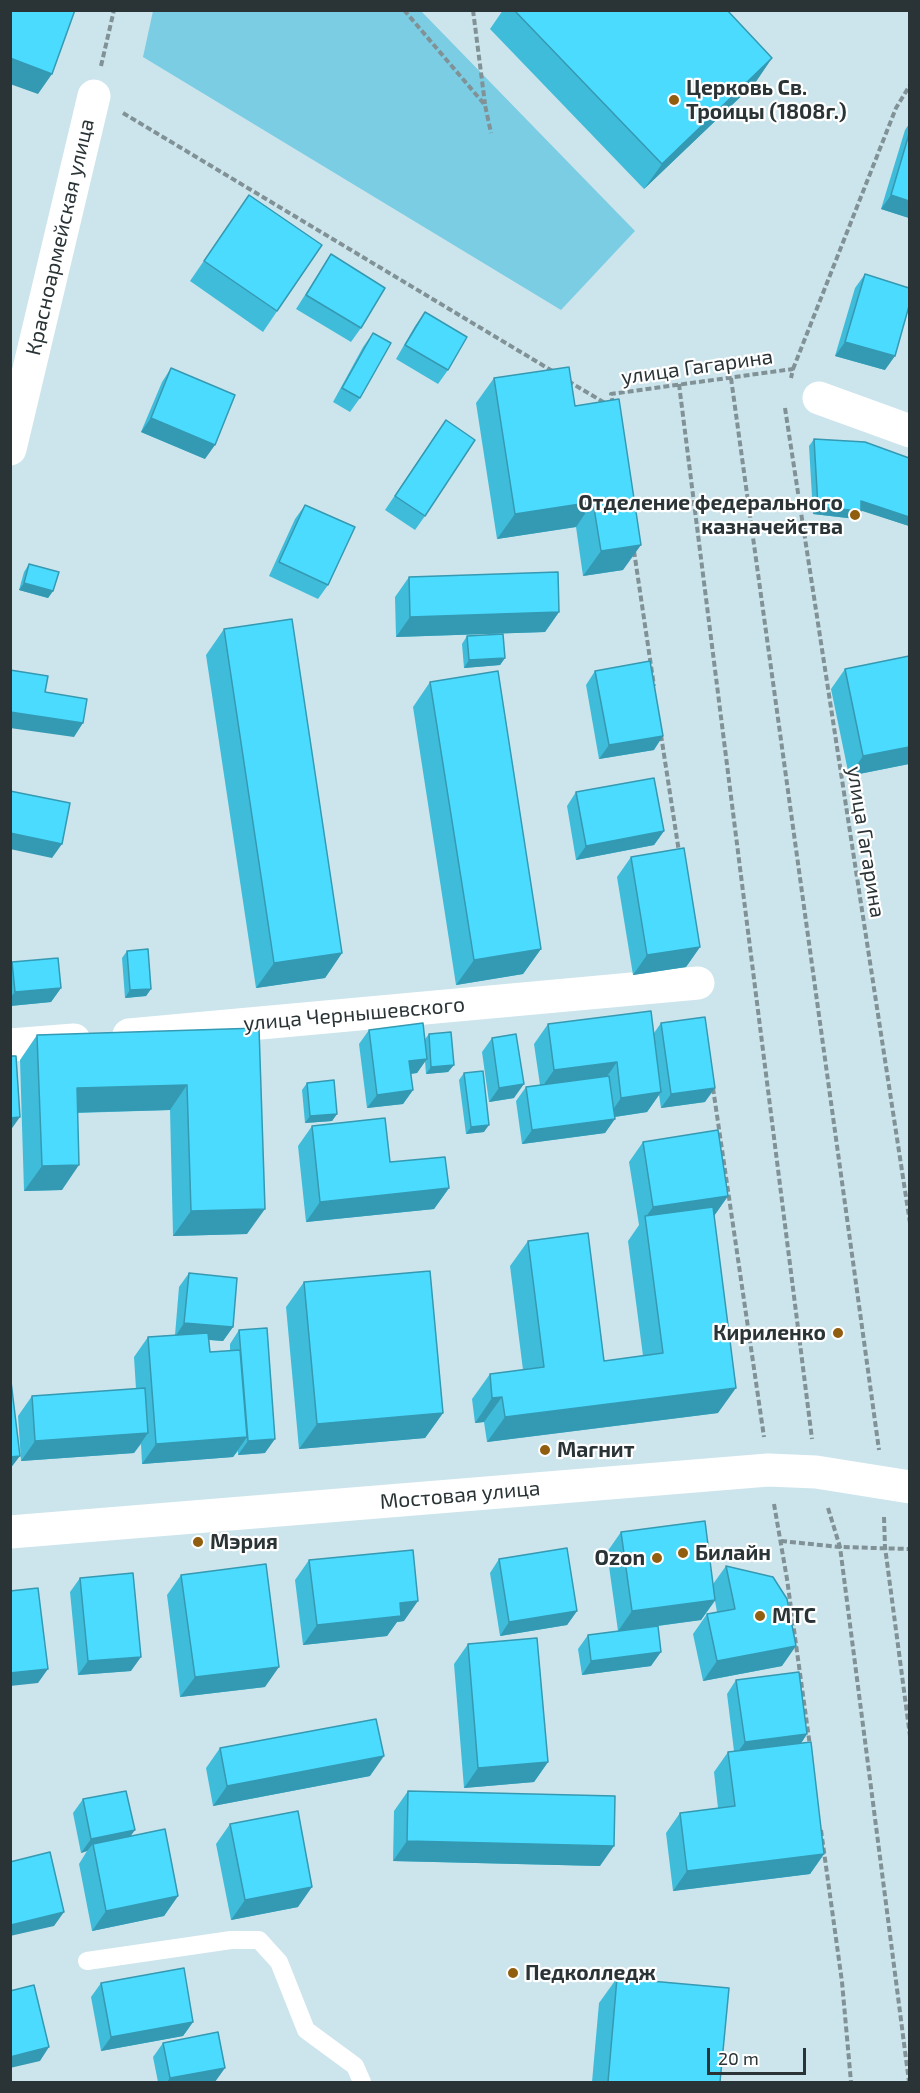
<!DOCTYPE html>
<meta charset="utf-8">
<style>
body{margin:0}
#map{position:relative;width:920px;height:2093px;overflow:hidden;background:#cce5ec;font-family:"Exo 2",sans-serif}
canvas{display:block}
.frame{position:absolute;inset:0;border:12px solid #2a3336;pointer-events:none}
.scale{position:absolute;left:707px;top:2048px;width:99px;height:27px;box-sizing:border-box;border:3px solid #2a3336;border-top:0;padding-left:8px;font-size:18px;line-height:21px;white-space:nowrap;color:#2a3336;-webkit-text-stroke:4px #fff;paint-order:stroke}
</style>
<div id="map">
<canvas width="920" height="2093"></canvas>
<div class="frame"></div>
<div class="scale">20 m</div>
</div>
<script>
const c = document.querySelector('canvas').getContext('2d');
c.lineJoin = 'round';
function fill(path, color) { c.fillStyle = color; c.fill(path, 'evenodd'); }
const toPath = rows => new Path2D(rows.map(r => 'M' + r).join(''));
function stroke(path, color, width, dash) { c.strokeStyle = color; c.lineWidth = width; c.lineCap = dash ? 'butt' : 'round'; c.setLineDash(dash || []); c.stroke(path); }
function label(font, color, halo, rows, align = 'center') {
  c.font = font + ' "Exo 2",sans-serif'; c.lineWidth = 4.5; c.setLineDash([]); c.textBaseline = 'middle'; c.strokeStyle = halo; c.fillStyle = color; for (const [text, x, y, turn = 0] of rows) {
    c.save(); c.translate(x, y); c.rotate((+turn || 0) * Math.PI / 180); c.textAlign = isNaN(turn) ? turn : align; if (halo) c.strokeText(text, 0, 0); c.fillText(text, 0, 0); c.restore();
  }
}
const green = toPath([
 [153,11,421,11,635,231,561,310,143,57]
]);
const path = toPath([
 [404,10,485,105,491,133],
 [473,10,485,104],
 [101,66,114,10],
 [123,113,554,372],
 [793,369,896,108,910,85],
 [731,378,879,1450],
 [568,381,605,403],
 [679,384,812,1439],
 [613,404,611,394,793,369,791,378],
 [785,408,910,1223],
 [634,551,654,686],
 [661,735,679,852],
 [713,1088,764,1437],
 [774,1504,787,1579,810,1746],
 [828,1508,840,1547,909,2082],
 [884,1517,885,1547,910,1736],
 [781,1541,840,1547,910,1549],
 [821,1830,842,1982,851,2082]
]);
const service = toPath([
 [87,1961,231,1940,259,1940,279,1962,306,2030,355,2066,362,2082]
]);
const minor = toPath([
 [819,398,910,431],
 [10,449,94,96],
 [129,1035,698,983],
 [10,1045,74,1040]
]);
const secondary = toPath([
 [10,1532,768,1470,816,1472,910,1487]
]);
const wall = toPath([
 [503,10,727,10,772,58,755,83,644,189,490,29],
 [909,124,909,218,881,209,905,130],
 [249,195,322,245,263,332,190,281],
 [331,254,361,328,351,342,296,309],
 [865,274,885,370,835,356,855,288],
 [425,312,448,370,438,384,396,359,415,326],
 [373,333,360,398,350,412,333,402,363,347],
 [171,368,205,459,141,432,162,382],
 [494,378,575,406,623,570,583,576,576,527,497,539,476,403],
 [436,434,425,516,415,530,385,510],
 [814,439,909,458,909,526,861,510,856,519,813,514,809,446],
 [305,505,328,585,318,599,269,576,295,519],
 [29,564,53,591,48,598,19,590,24,572],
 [409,577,559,612,545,632,396,637,395,597],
 [224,629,342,953,325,978,256,988,206,655],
 [467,636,505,658,500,665,464,668,462,644],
 [845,669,909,764,849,776,831,689],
 [595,671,654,750,599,759,586,685],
 [430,682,541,949,523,974,456,985,413,707],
 [576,792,664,831,654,845,576,860,567,806],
 [631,857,700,947,686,967,633,975,617,877],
 [127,951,151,989,146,996,125,998,122,958],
 [12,962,61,988,51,1002,10,1006,10,964],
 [661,1023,705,1102,661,1108,659,1095,647,1112,615,1117,605,1133,522,1144,516,1101,526,1087,540,1085,534,1044,548,1024,654,1033],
 [259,1028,247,1234,173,1236,170,1110,78,1113,62,1190,24,1191,20,1060,37,1035],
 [369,1030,425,1039,429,1034,454,1065,448,1072,426,1074,425,1061,417,1073,411,1074,413,1090,403,1104,367,1108,359,1044],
 [492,1038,514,1098,489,1102,482,1052],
 [464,1073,484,1132,466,1134,459,1080],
 [307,1083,337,1114,332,1121,305,1123,302,1090],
 [312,1126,390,1162,449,1188,434,1209,306,1222,298,1146],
 [643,1142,728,1196,714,1216,718,1413,487,1442,484,1422,475,1423,472,1399,490,1374,523,1370,510,1266,528,1241,604,1361,643,1356,628,1241,639,1225,629,1162],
 [189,1273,233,1327,223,1341,209,1340,210,1352,230,1351,230,1344,239,1330,265,1453,238,1455,238,1451,233,1457,142,1464,141,1444,134,1453,21,1461,18,1416,32,1396,136,1389,134,1357,148,1337,175,1335,179,1287],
 [304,1282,443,1413,425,1438,299,1449,286,1307],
 [621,1532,713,1584,726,1566,782,1666,703,1681,693,1634,707,1614,717,1612,715,1601,701,1620,658,1626,651,1666,582,1675,578,1649,588,1635,618,1631,607,1552],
 [499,1559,577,1611,567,1625,500,1636,490,1573],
 [309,1560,404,1621,397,1622,387,1636,303,1645,295,1580],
 [181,1575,265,1687,180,1697,167,1595],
 [80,1578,131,1671,78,1675,70,1592],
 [468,1644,548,1762,534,1782,464,1788,454,1664],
 [736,1680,807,1734,801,1743,824,1854,810,1874,673,1891,666,1833,680,1813,718,1808,714,1772,728,1752,734,1751,727,1694],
 [220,1748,370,1776,213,1806,206,1768],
 [408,1791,600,1866,393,1861,394,1811],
 [83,1799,130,1836,178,1896,164,1916,92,1931,79,1864,87,1851,81,1853,73,1813],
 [230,1824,298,1907,231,1920,216,1844],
 [617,1978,720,2082,592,2082,599,2003],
 [101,1983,193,2022,183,2036,101,2051,91,1997],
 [163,2043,215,2082,158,2082,153,2057]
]);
const shadedWall = toPath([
 [10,58,52,74,38,94,10,84],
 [772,58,755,83,644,189,662,164],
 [891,195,909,201,909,218,881,209],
 [845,342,895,356,885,370,835,356],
 [151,418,215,445,205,459,141,432],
 [861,501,909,517,909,526,856,509],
 [593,502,576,527,497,539,515,514],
 [818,507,861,511,856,519,813,514],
 [641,545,623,570,583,576,601,551],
 [24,583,53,591,48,598,19,590],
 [559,612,545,632,396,637,410,617],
 [505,658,500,665,464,668,469,660],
 [10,712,83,723,74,737,10,728],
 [663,736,654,750,599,759,609,745],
 [909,747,909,764,849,776,863,756],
 [664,831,654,845,576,860,586,846],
 [10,833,62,844,52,858,10,849],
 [700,947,686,967,633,975,647,955],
 [541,949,523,974,456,985,474,960],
 [342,953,325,978,256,988,274,963],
 [61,988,51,1002,10,1006,10,998,15,992],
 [151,989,146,996,125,998,130,990],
 [427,1059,417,1073,399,1075,409,1061],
 [617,1062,603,1082,540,1090,554,1070],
 [454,1065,448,1072,426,1074,431,1067],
 [524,1084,514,1098,489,1102,499,1088],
 [187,1085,170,1110,59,1113,77,1088],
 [715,1088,705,1102,661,1108,671,1094],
 [413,1090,403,1104,367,1108,377,1095],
 [661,1092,647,1112,607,1118,621,1098],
 [337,1114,332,1121,305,1123,310,1116],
 [20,1117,10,1131,10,1118],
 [615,1119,605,1133,522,1144,532,1130],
 [489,1125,484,1132,466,1134,471,1127],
 [79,1165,62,1190,24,1191,42,1166],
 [449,1188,434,1209,306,1222,320,1202],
 [728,1196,714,1216,647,1226,645,1218,653,1207],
 [265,1209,247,1234,173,1236,191,1211],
 [184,1323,233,1327,223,1341,175,1337],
 [736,1388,718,1413,487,1442,505,1417],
 [502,1397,484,1422,475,1423,492,1398],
 [443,1413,425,1438,299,1449,317,1424],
 [148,1433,134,1453,21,1461,35,1441],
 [247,1437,233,1457,142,1464,156,1444],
 [275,1439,265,1453,238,1455,248,1441],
 [20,1456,10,1469,10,1457],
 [715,1600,701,1620,618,1631,632,1611],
 [418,1601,404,1621,397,1622,387,1636,303,1645,317,1625,400,1603],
 [577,1611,567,1625,500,1636,509,1622],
 [796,1646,782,1666,703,1681,717,1661],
 [661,1652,651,1666,582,1675,591,1661],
 [141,1657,131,1671,78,1675,88,1661],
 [279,1667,265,1687,180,1697,195,1677],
 [48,1669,38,1683,10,1686,10,1673],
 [807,1734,798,1748,735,1756,745,1742],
 [384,1756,370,1776,213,1806,227,1786],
 [548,1762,534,1782,464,1788,478,1768],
 [135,1830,125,1844,93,1844,87,1851,81,1853,91,1839],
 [407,1841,614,1846,600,1866,393,1861],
 [824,1854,810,1874,673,1891,687,1871],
 [312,1887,298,1907,231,1920,245,1900],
 [178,1896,164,1916,92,1931,106,1911],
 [64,1912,54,1926,10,1936,11,1925],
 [193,2022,183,2036,101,2051,111,2037],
 [49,2047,40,2061,10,2068,10,2057],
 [225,2068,215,2082,167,2082,170,2078]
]);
const building = toPath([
 [10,10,75,10,52,74,10,58,10,10],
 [514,10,727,10,772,58,662,164,514,10],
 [909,134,909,201,891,195,909,134],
 [249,195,322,245,277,311,204,261,249,195],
 [331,254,385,288,361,328,306,295,331,254],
 [865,274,909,288,909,306,895,356,845,342,865,274],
 [425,312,467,337,448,370,405,345,425,312],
 [373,333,391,343,360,398,342,388,373,333],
 [569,367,575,406,619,399,641,545,601,551,593,502,515,514,494,378,569,367],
 [171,368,235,395,215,445,151,418,171,368],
 [446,420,475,440,425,516,395,496,446,420],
 [814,439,865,442,909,458,909,517,861,501,861,511,818,507,814,439],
 [305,505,355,527,328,585,279,562,305,505],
 [29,564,59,572,53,591,24,583,29,564],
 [558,572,559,612,410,617,409,577,558,572],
 [292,619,342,953,274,963,224,629,292,619],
 [503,634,505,658,469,660,467,636,503,634],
 [909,656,909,747,863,756,845,669,909,656],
 [650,661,663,736,609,745,595,671,650,661],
 [10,670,48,676,45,692,87,699,83,723,10,712,10,670],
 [498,671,541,949,474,960,430,682,498,671],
 [654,778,664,831,586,846,576,792,654,778],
 [10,791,70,803,62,844,10,833,10,791],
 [684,848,700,947,647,955,631,857,684,848],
 [148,949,151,989,130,990,127,951,148,949],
 [58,958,61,988,15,992,12,962,58,958],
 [651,1011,661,1092,621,1098,617,1062,554,1070,548,1024,651,1011],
 [705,1017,715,1088,671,1094,661,1023,705,1017],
 [423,1023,427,1059,409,1061,413,1090,377,1095,369,1030,423,1023],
 [259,1028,265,1209,191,1211,187,1085,77,1088,79,1165,42,1166,37,1035,259,1028],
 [451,1032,454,1065,431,1067,429,1034,451,1032],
 [516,1034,524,1084,499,1088,492,1038,516,1034],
 [10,1056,16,1056,20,1117,10,1118,10,1056],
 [483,1071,489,1125,471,1127,464,1073,483,1071],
 [609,1076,615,1119,532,1130,526,1087,609,1076],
 [334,1080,337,1114,310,1116,307,1083,334,1080],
 [385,1118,390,1162,445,1157,449,1188,320,1202,312,1126,385,1118],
 [718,1130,728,1196,653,1207,643,1142,718,1130],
 [713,1207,736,1388,505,1417,502,1397,492,1398,490,1374,544,1367,528,1241,588,1233,604,1361,663,1353,645,1216,713,1207],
 [430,1271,443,1413,317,1424,304,1282,430,1271],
 [189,1273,237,1278,233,1327,184,1323,189,1273],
 [267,1328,275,1439,248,1441,239,1330,267,1328],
 [208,1333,210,1352,240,1350,247,1437,156,1444,148,1337,208,1333],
 [10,1373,20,1456,10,1457,10,1373],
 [145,1388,148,1433,35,1441,32,1396,145,1388],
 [705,1521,715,1600,632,1611,621,1532,705,1521],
 [567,1548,577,1611,509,1622,499,1559,567,1548],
 [413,1550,418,1601,400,1603,401,1616,317,1625,309,1560,413,1550],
 [266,1564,279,1667,195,1677,181,1575,266,1564],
 [726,1566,773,1577,787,1599,796,1646,717,1661,707,1614,735,1609,726,1566],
 [133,1573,141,1657,88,1661,80,1578,133,1573],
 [38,1588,48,1669,10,1673,10,1591,38,1588],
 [658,1626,661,1652,591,1661,588,1635,658,1626],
 [537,1638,548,1762,478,1768,468,1644,537,1638],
 [799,1672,807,1734,745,1742,736,1680,799,1672],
 [376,1719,384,1756,227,1786,220,1748,376,1719],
 [811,1742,824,1854,687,1871,680,1813,735,1806,728,1752,811,1742],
 [126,1791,135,1830,91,1839,83,1799,126,1791],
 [408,1791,615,1796,614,1846,407,1841,408,1791],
 [298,1811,312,1887,245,1900,230,1824,298,1811],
 [165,1829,178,1896,106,1911,93,1844,165,1829],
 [50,1852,64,1912,11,1925,10,1862,50,1852],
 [184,1968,193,2022,111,2037,101,1983,184,1968],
 [617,1978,729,1988,720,2082,608,2082,617,1978],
 [34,1985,49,2047,10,2057,10,1991,34,1985],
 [218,2032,225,2068,170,2078,163,2043,218,2032]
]);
const markers = [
 [674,100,6,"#915d0f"],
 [855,515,6,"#915d0f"],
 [838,1333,6,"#915d0f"],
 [545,1450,6,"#915d0f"],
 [198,1542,6,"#915d0f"],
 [683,1553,6,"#915d0f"],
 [657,1558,6,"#915d0f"],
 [760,1616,6,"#915d0f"],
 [513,1973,6,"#915d0f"]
];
const poiNames = [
 ["Церковь Св.",686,88],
 ["Троицы (1808г.)",686,112],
 ["Отделение федерального",843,503,"right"],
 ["казначейства",843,527,"right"],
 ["Кириленко",826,1333,"right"],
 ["Магнит",557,1450],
 ["Мэрия",210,1542],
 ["Билайн",695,1553],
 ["Ozon",645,1558,"right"],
 ["МТС",772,1616],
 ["Педколледж",525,1973]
];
const streetNames = [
 ["Красноармейская улица",60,237,-77],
 ["улица Гагарина",697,367,-8],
 ["улица Гагарина",866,842,81],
 ["улица Чернышевского",354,1014,-5],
 ["Мостовая улица",460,1495,-5]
];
fill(green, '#7bcde4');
stroke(path, '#819297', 4, [6, 3]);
stroke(service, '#fff', 18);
stroke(minor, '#fff', 33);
stroke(secondary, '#fff', 33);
fill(wall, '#40bcdb');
fill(shadedWall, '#3499b2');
fill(building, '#4bdbff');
stroke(building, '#3499b2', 1.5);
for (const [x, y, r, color] of markers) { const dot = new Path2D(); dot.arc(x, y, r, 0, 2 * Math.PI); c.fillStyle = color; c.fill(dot); stroke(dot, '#fff', 2); }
label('bold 21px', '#2a3336', '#fff', poiNames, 'left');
label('21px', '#2a3336', '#fff', streetNames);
</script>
